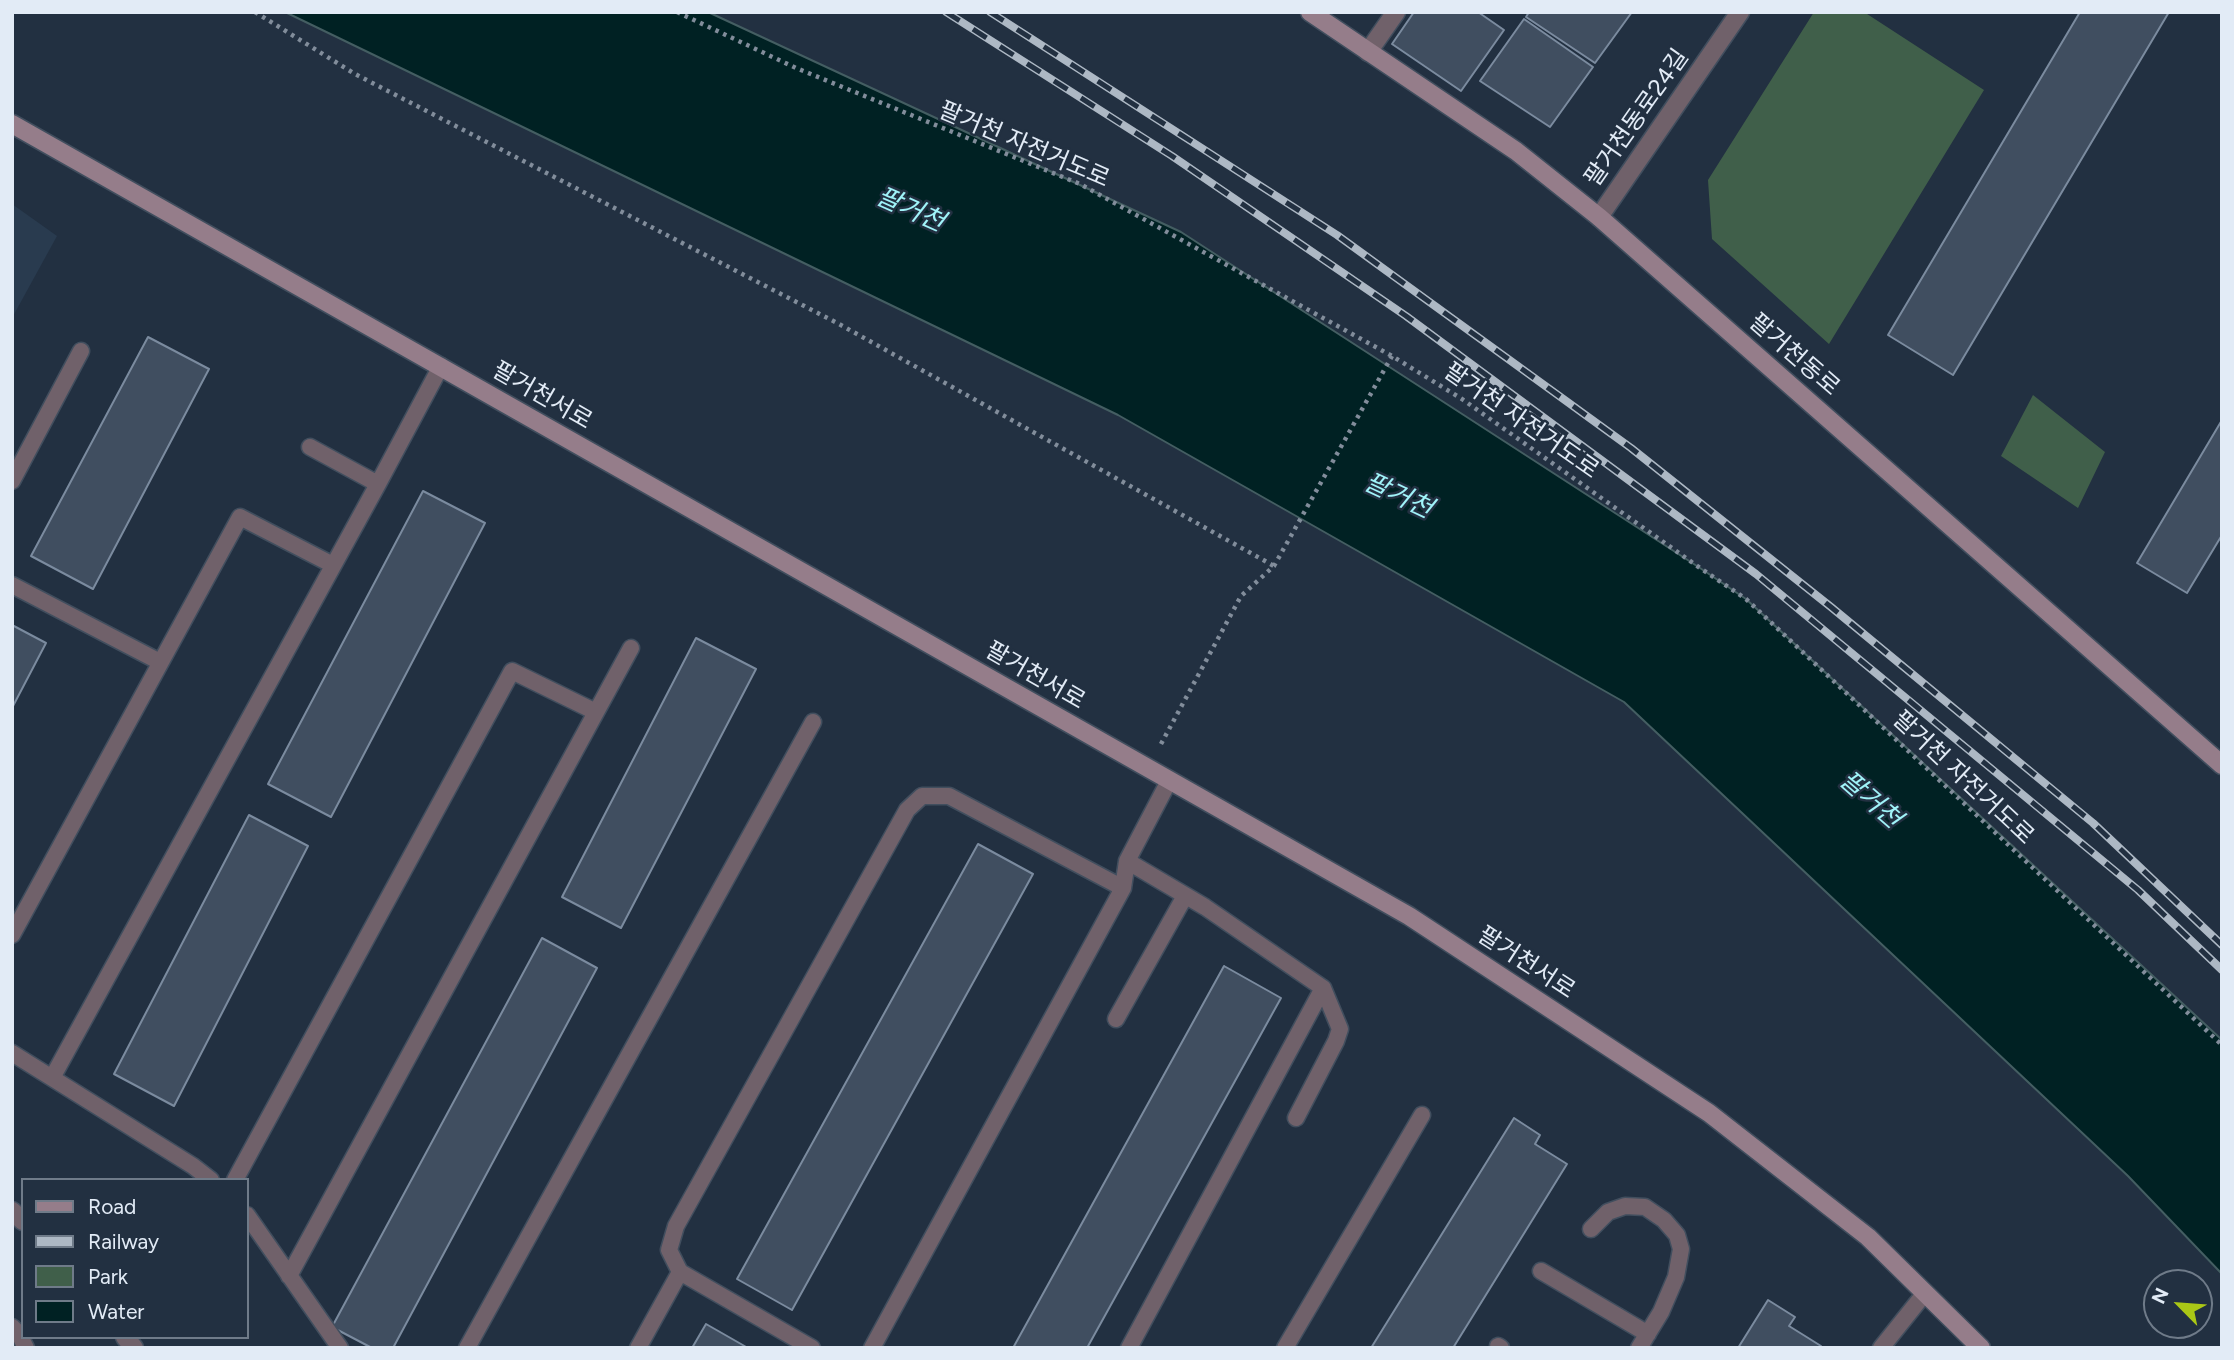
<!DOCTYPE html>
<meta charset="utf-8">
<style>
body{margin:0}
#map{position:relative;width:2234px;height:1360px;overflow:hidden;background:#223041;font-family:Figtree,sans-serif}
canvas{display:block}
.frame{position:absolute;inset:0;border:14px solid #e2ebf6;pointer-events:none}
.legend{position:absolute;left:21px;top:1178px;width:228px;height:161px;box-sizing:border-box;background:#223041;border:2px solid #6f7b89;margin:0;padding:9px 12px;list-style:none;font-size:21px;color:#e2ebf6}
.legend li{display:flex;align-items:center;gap:14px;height:35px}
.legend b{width:35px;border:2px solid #6f7b89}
.north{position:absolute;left:2143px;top:1269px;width:70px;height:70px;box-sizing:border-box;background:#223041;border:2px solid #6f7b89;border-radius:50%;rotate:295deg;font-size:19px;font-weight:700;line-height:28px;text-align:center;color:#e2ebf6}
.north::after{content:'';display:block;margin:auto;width:24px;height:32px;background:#aac716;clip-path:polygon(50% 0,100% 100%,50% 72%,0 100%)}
</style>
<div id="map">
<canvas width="2234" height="1360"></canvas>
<div class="frame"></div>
<ul class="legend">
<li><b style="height:9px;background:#957d8a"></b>Road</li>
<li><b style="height:9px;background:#adb8c4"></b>Railway</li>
<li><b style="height:19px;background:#405f4a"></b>Park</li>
<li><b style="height:19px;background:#002123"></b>Water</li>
</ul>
<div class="north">N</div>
</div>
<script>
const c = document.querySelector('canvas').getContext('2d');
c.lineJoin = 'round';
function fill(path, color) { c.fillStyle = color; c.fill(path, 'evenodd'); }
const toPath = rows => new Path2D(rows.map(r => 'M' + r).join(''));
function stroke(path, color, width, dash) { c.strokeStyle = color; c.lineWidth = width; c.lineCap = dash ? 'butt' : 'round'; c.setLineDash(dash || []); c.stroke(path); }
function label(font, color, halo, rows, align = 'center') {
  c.font = font + ' Figtree,"Noto Sans KR",sans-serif'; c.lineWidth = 5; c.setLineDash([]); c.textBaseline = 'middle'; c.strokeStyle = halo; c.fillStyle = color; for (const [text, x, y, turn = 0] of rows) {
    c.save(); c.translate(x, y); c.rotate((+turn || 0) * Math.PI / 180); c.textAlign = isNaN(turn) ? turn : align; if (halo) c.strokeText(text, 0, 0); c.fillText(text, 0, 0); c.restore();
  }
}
const built = toPath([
 [12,204,57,236,12,318]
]);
const green = toPath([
 [1814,12,1864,12,1984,90,1829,344,1712,239,1708,180],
 [2033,395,2105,452,2078,508,2001,456]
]);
const water = toPath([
 [285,12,708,12,1181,232,1700,568,1746,599,2222,1040,2222,1274,2128,1176,1624,702,1118,415,285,12]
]);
const building = toPath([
 [1414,12,1478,12,1504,30,1461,91,1392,44,1414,12],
 [1529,12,1632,12,1595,63,1526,17,1529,12],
 [2080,12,2169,12,1953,375,1888,335,2080,12],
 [1524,19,1593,67,1550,127,1480,81,1524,19],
 [148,337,209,369,93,589,31,556,148,337],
 [2222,420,2222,535,2187,593,2137,563,2222,420],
 [423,491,485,523,331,817,268,784,423,491],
 [12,625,46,643,12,708,12,625],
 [696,638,756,669,621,928,562,897,696,638],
 [249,815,308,846,174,1106,114,1074,249,815],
 [978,844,1033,874,792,1310,737,1279,978,844],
 [542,938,597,968,393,1348,372,1348,332,1327,542,938],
 [1224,966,1281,998,1087,1348,1013,1348,1224,966],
 [1514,1118,1540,1135,1535,1144,1567,1164,1453,1348,1371,1348,1514,1118],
 [1768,1300,1795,1317,1789,1326,1821,1346,1820,1348,1738,1348,1768,1300],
 [706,1324,748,1348,692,1348,706,1324]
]);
const path = toPath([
 [255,12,355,74,839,324,1274,566],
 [677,12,796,68,1080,184,1392,356,1462,399,1700,568,1746,599,2222,1045],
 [1161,744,1241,596,1274,566,1392,356]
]);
const lane = toPath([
 [310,447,378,484],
 [12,481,81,351],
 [12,585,160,662],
 [1127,861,1205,907,1323,988,1129,1348],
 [12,935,240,517,333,565],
 [1116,1019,1185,896],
 [12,1053,193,1166,211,1180],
 [52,1078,378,484,441,366],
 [1296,1118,1336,1041,1340,1029,1323,988],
 [235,1180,512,671,596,712],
 [247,1215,340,1348],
 [1591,1229,1608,1212,1625,1206,1645,1207,1664,1220,1677,1235,1681,1249,1676,1277,1661,1312,1639,1348],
 [1541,1271,1648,1334],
 [289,1276,631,648],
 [12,1327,19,1334,26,1348],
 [1498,1346,1501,1348],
 [467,1348,813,722],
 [638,1348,680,1272],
 [812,1348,680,1272,669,1250,676,1226,907,810,922,796,949,796,1123,888],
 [872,1348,1123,888,1127,861,1169,781],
 [1285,1348,1422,1115],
 [1881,1348,1925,1293]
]);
const street = toPath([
 [1368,52,1396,12],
 [1599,217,1740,12],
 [12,1211,23,1221],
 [125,1337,134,1348]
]);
const secondary = toPath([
 [1310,12,1516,151,1599,217,2222,765],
 [12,124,1409,916,1709,1113,1868,1237,1981,1348]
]);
const rail = toPath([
 [946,12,1172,156,1406,316,1756,574,2138,890,2222,970],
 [990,12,1337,235,1631,448,1831,607,2093,823,2222,945]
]);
const streetNames = [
 ["팔거천동로24길",1637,118,-55],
 ["팔거천 자전거도로",1024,145,23],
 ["팔거천동로",1794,355,41],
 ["팔거천서로",542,396,30],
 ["팔거천 자전거도로",1521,421,35],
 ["팔거천서로",1035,676,30],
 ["팔거천 자전거도로",1963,778,43],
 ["팔거천서로",1526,963,33]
];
const waterNames = [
 ["팔거천",910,210,24],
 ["팔거천",1398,496,25],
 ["팔거천",1870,800,41]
];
fill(built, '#293b4f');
fill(green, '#405f4a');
fill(water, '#002123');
stroke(water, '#445e62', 2);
fill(building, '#404e60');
stroke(building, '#7b8b9f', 2);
stroke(lane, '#414e5e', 19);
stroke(street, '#414e5e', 21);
stroke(secondary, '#414e5e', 21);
stroke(path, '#828d9b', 4.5, [3.5, 5]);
stroke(lane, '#70616a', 16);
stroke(street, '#70616a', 18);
stroke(secondary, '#957d8a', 18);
stroke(rail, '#adb8c4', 8);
stroke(rail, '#223041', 5, [16]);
label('24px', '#e2ebf6', '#223041', streetNames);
label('italic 26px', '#a0f3f9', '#223041', waterNames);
</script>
